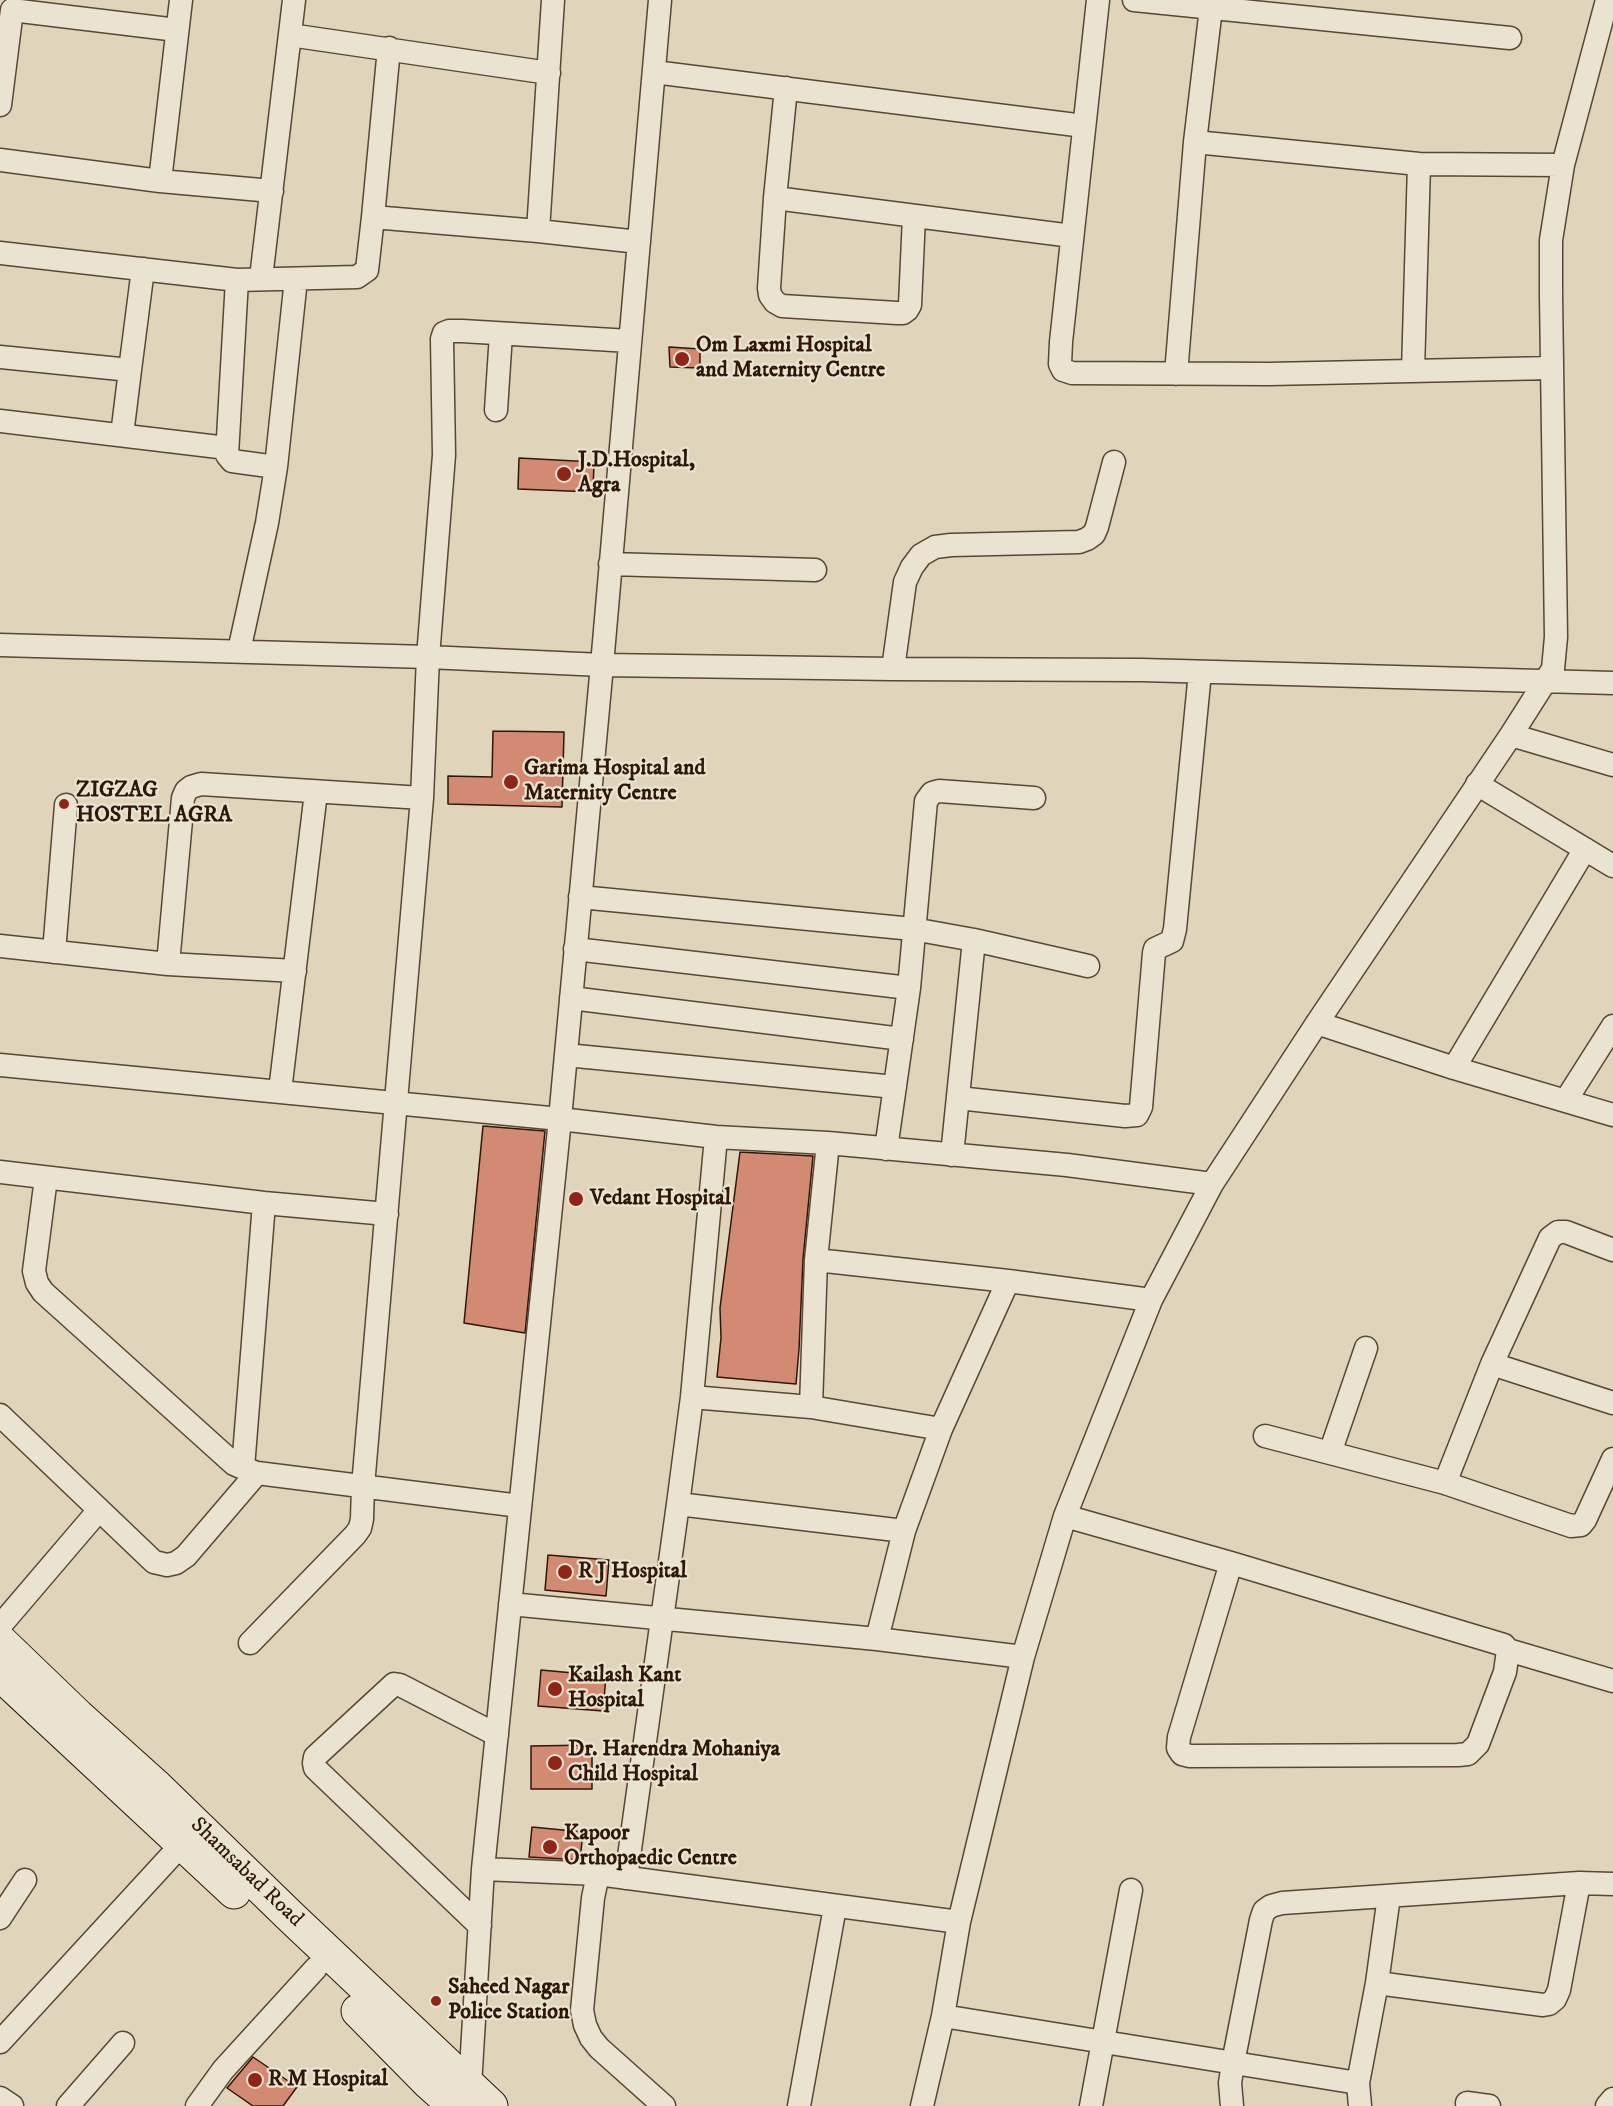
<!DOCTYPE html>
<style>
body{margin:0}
canvas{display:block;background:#e0d4ba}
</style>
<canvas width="1613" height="2106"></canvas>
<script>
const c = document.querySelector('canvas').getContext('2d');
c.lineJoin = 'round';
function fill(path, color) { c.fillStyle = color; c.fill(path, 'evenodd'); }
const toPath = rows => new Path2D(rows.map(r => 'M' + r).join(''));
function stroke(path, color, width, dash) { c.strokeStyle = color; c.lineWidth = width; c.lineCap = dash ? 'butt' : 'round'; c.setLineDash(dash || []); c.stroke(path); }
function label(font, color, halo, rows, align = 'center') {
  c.font = font + ' "IM FELL DW Pica",serif'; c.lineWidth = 4.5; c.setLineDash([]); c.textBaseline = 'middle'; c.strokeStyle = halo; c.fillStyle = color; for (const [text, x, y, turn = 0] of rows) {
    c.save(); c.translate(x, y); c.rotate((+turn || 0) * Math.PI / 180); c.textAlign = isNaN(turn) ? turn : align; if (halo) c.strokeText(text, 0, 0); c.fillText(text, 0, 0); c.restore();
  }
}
const building = toPath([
 [669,347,700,349,700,368,670,367,669,347],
 [519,458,594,462,593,492,518,489,519,458],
 [493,731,564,732,562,807,448,804,448,776,492,777,493,731],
 [483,1126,545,1131,525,1333,464,1323,483,1126],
 [740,1152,813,1156,803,1259,799,1349,796,1384,717,1377,721,1338,720,1308,740,1152],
 [548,1555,609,1560,606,1596,545,1590,548,1555],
 [541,1670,606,1676,603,1711,538,1706,541,1670],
 [592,1745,592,1789,531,1789,531,1746,592,1745],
 [532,1827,583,1832,580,1860,529,1857,532,1827],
 [253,2057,297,2087,283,2106,253,2106,227,2088,253,2057]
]);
const street = toPath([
 [181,0,160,181,272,191],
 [1098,0,1061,342,1060,364,1063,370,1072,373,1269,374,1552,368],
 [1134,0,1510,38],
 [290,35,549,73],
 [389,48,373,217,538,231,553,0],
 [654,72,1084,126],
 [786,88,775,198,769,288,770,295,775,302,782,306,897,313,903,313,907,310,910,305,914,216],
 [0,105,12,10,177,30],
 [1195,142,1419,164,1563,165],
 [0,160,160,181],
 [775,198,1072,236],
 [538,231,639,242],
 [0,253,237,280,357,277,367,270,373,217],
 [261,278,294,0],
 [237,280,227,455,232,461,276,467],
 [0,357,130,370,143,269],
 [1413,371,1419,164],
 [1176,374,1195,142,1211,8],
 [496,410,501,334],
 [0,421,227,448],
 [122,435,130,370],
 [610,564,815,570],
 [0,645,428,657,602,665,893,669,1142,670,1613,683],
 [239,651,267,523,276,467,296,279],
 [893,669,905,582,912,567,921,555,935,547,951,545,1079,542,1087,539,1094,534,1097,527,1114,462],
 [1511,735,1613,765],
 [1477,784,1613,866],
 [580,897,913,929,974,940,1088,966],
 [0,946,168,964],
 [575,949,909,988],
 [54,952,66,805],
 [295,971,168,964,183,798,186,791,191,787,201,784,422,798],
 [571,998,902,1039],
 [1317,1023,1454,1068,1613,1115],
 [566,1055,895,1087],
 [0,1065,560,1119,716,1137,828,1143,1067,1165,1212,1184],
 [1454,1068,1585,849],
 [280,1091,316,792],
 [958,1098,1125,1116,1137,1115,1141,1107,1154,953,1155,949,1172,941,1175,929,1200,672],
 [1566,1100,1613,1026],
 [886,1149,909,988,926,801,932,793,939,791,1034,798],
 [952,1155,974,940],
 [0,1172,264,1203,387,1214],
 [46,1178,34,1271,37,1283,43,1292,234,1464,243,1468],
 [264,1203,243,1468,257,1473,520,1506],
 [816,1260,828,1143],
 [1492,1364,1613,1403],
 [692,1397,811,1407,941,1429,1008,1281,1151,1300],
 [811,1407,816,1260,1008,1281],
 [0,1415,154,1562,167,1565,176,1563,186,1556,257,1473],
 [1265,1436,1445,1483,1571,1526,1581,1525,1585,1520,1613,1459],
 [1330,1453,1366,1348],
 [1445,1483,1492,1364,1550,1238,1558,1232,1566,1232,1613,1250],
 [678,1504,692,1397,716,1137],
 [1065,1516,1231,1563,1504,1645,1508,1650,1505,1672,1478,1744,1468,1754,1458,1755,1190,1756,1182,1754,1178,1748,1179,1737,1231,1563],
 [904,1531,941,1429],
 [510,1604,877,1639,1023,1657],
 [0,1626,99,1510],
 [250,1643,355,1535,360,1528,362,1519,363,1486,422,798,428,657,444,455,442,339,444,333,449,331,462,331,630,341],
 [1508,1650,1613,1681],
 [483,1869,598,1874,959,1922],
 [598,1874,593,1898,582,2010,585,2025,591,2038,599,2048,664,2106],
 [626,1878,678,1504,904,1531,877,1639],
 [0,1918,25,1880],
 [480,1926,315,1768,314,1763,315,1757,394,1684,400,1685,497,1735],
 [1377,1983,1543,2005,1549,2004,1555,1999,1559,1990,1579,1883],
 [943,2016,1358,2083],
 [0,2042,182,1844],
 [465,2094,470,2086,483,1869,560,1119,602,665,660,0],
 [0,2098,12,2106],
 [1467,2103,1489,2106],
 [68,2106,123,2043],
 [197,2106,223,2070,316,1968],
 [799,2106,835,1907],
 [922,2106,943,2016,959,1922,1023,1657,1065,1516,1151,1300,1212,1184,1317,1023,1511,735,1553,669,1556,637,1551,296,1551,240,1563,165,1607,0],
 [1091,2106,1131,1890],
 [1232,2106,1230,2083,1233,2063,1261,1920,1264,1911,1271,1906,1282,1903,1579,1883,1613,1884],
 [1360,2106,1358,2083,1377,1983,1389,1896],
 [1607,2106,1613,2099]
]);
const secondary = toPath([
 [0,1641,78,1716,157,1787,292,1918,491,2106],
 [0,1674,234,1892],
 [358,2011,429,2083,455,2106]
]);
const markers = [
 [682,359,8,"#8f2418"],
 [564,474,8,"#8f2418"],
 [511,782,8,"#8f2418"],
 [64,804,6,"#8f2418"],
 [576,1199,8,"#8f2418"],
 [565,1572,8,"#8f2418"],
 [555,1689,8,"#8f2418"],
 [555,1763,8,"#8f2418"],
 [550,1847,8,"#8f2418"],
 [436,2001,6,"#8f2418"],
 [255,2080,8,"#8f2418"]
];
const poiNames = [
 ["Om Laxmi Hospital",696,346],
 ["and Maternity Centre",696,371],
 ["J.D.Hospital,",578,461],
 ["Agra",578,486],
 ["Garima Hospital and",524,769],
 ["Maternity Centre",524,794],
 ["ZIGZAG",76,791],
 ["HOSTEL AGRA",76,816],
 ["Vedant Hospital",590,1199],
 ["R J Hospital",578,1572],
 ["Kailash Kant",568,1676],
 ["Hospital",568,1701],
 ["Dr. Harendra Mohaniya",568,1750],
 ["Child Hospital",568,1775],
 ["Kapoor",564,1834],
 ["Orthopaedic Centre",564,1859],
 ["Saheed Nagar",448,1988],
 ["Police Station",448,2013],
 ["R M Hospital",268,2080]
];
const streetNames = [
 ["Shamsabad Road",246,1873,44]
];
fill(building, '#d38a72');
stroke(building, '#2e1707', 1.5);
stroke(street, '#5a4634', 25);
stroke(secondary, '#2e1707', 35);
stroke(street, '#ebe3d2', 22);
stroke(secondary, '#ebe3d2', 33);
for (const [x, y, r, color] of markers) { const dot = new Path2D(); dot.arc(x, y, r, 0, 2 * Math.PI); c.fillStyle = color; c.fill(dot); stroke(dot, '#ebe3d2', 2); }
label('bold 22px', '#2e1707', '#ebe3d2', poiNames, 'left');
label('22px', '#2e1707', '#ebe3d2', streetNames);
</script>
